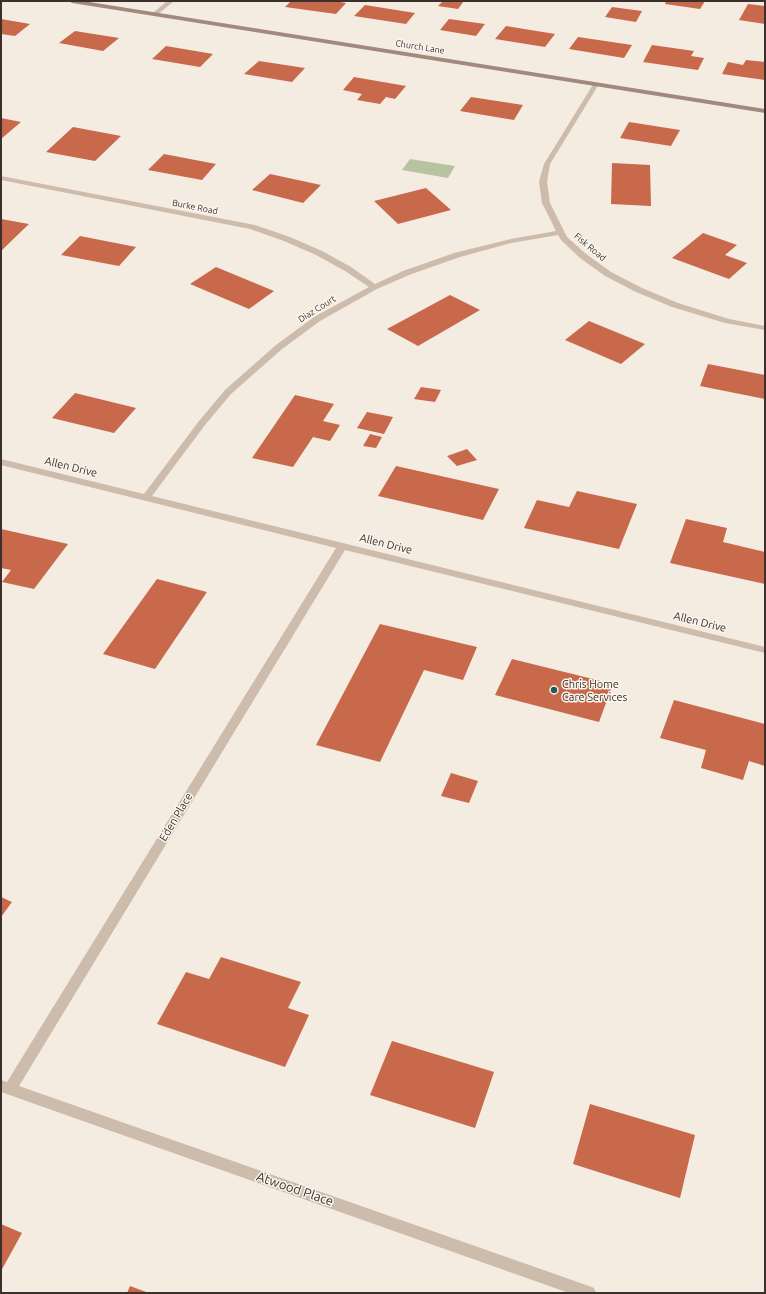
<!DOCTYPE html>
<style>
body{margin:0}
#map{position:relative;width:766px;height:1294px;overflow:hidden;background:#f4ebe1;font-family:Ubuntu,sans-serif}
canvas{display:block}
.frame{position:absolute;inset:0;border:2px solid #3b302b;pointer-events:none}
</style>
<div id="map">
<canvas width="766" height="1294"></canvas>
<div class="frame"></div>
</div>
<script>
const c = document.querySelector('canvas').getContext('2d');
c.lineJoin = 'round';
function fill(path, color) { c.fillStyle = color; c.fill(path, 'evenodd'); }
const toPath = rows => new Path2D(rows.map(r => 'M' + r).join(''));
function stroke(path, color, width, dash) { c.strokeStyle = color; c.lineWidth = width; c.lineCap = dash ? 'butt' : 'round'; c.setLineDash(dash || []); c.stroke(path); }
function label(font, color, halo, rows, align = 'center') {
  c.font = font + ' Ubuntu,sans-serif'; c.lineWidth = 3; c.setLineDash([]); c.textBaseline = 'middle'; c.strokeStyle = halo; c.fillStyle = color; for (const [text, x, y, turn = 0] of rows) {
    c.save(); c.translate(x, y); c.rotate((+turn || 0) * Math.PI / 180); c.textAlign = isNaN(turn) ? turn : align; if (halo) c.strokeText(text, 0, 0); c.fillText(text, 0, 0); c.restore();
  }
}
const green = toPath([
 [410,159,455,166,448,178,402,170]
]);
const building = toPath([
 [291,1,335,1,346,3,336,14,285,7],
 [443,1,464,1,458,9,438,6],
 [666,1,705,1,700,9,665,4],
 [748,4,765,6,765,24,739,20],
 [365,5,415,13,406,24,354,16],
 [612,7,642,11,636,22,605,17],
 [1,19,30,24,15,36,1,34],
 [449,19,485,24,476,36,440,30],
 [506,26,555,34,545,47,495,39],
 [75,31,119,38,103,51,59,43],
 [578,37,632,45,624,58,569,49],
 [652,45,694,51,691,56,704,58,698,70,643,62],
 [166,46,213,54,200,67,152,59],
 [746,60,765,62,765,80,722,74,728,62,743,65],
 [259,61,305,68,292,82,244,74],
 [354,77,406,86,395,99,386,97,380,104,357,100,362,94,343,90],
 [471,97,523,105,514,120,460,111],
 [1,118,21,122,1,139],
 [629,122,680,130,671,146,620,138],
 [73,127,121,136,95,161,46,152],
 [164,154,216,164,202,180,148,170],
 [612,163,650,165,651,206,611,204],
 [270,174,321,185,303,203,252,190],
 [426,188,451,210,398,224,374,201],
 [1,219,29,224,1,251],
 [703,233,737,245,725,255,747,263,729,279,672,258],
 [80,236,136,247,119,266,61,255],
 [216,267,274,291,249,309,190,284],
 [450,295,480,310,418,346,387,329],
 [589,321,645,344,621,364,565,340],
 [708,364,765,375,765,399,700,386],
 [421,387,441,390,435,402,414,399],
 [75,393,136,408,114,433,52,418],
 [295,395,334,404,323,421,340,425,330,441,313,437,293,467,252,458],
 [367,412,393,417,384,434,357,428],
 [370,434,382,437,376,448,363,446],
 [467,449,477,460,457,466,447,456],
 [396,466,499,489,483,520,378,496],
 [577,491,637,504,619,549,524,528,537,500,569,507],
 [686,519,727,528,723,542,765,552,765,584,670,563],
 [1,529,68,544,34,589,2,582,11,570,1,568],
 [157,579,207,592,155,669,103,654],
 [380,624,477,647,463,680,424,670,380,762,316,745],
 [512,659,613,684,599,722,495,695],
 [674,700,765,724,765,766,749,761,743,780,701,768,706,750,660,738],
 [451,773,478,781,469,803,441,796],
 [1,897,12,902,1,917],
 [221,957,301,982,288,1008,309,1015,285,1067,157,1024,186,972,209,979],
 [392,1041,494,1072,475,1128,370,1095],
 [590,1104,695,1135,680,1198,573,1164],
 [1,1224,22,1233,1,1271],
 [130,1286,149,1293,127,1293]
]);
const street = toPath([
 [167,1,174,1,157,15,153,15,153,13,167,1],
 [594,83,599,84,550,164,547,182,550,203,567,237,586,254,611,272,642,288,678,303,729,319,765,326,765,330,725,323,672,307,636,292,605,276,580,258,561,240,558,235,511,243,460,257,409,275,377,289,320,321,282,349,231,394,205,425,152,496,765,647,765,653,345,550,19,1086,589,1286,594,1288,596,1293,569,1293,1,1092,1,1080,7,1082,336,548,1,465,1,459,144,494,199,421,225,390,276,345,314,317,369,287,345,271,316,255,284,241,250,229,1,180,1,176,255,225,290,237,322,251,351,267,375,284,403,271,454,253,511,239,556,231,542,203,539,182,544,164,594,83]
]);
const secondary = toPath([
 [69,1,83,1,765,109,765,113,72,3,69,1]
]);
const markers = [
 [554,690,4,"#1f5a5e"]
];
const farStreetnames = [
 ["Church Lane",420,47,9],
 ["Burke Road",195,207,11],
 ["Fisk Road",590,247,40],
 ["Diaz Court",317,309,-32]
];
const streetNames = [
 ["Allen Drive",71,467,14],
 ["Allen Drive",386,544,14],
 ["Allen Drive",700,622,14],
 ["Eden Place",176,817,-59]
];
const poiNames = [
 ["Chris Home",562,684],
 ["Care Services",562,697]
];
const nearStreetnames = [
 ["Atwood Place",295,1189,19]
];
fill(green, '#b8c4a0');
fill(building, '#c8694b');
fill(street, '#cdbbac');
fill(secondary, '#a18a7d');
for (const [x, y, r, color] of markers) { const dot = new Path2D(); dot.arc(x, y, r, 0, 2 * Math.PI); c.fillStyle = color; c.fill(dot); stroke(dot, '#fbf5ee', 1.5); }
label('9px', '#3b302b', '#fbf5ee', farStreetnames);
label('11px', '#3b302b', '#fbf5ee', streetNames);
label('11px', '#3b302b', '#fbf5ee', poiNames, 'left');
label('13px', '#3b302b', '#fbf5ee', nearStreetnames);
</script>
